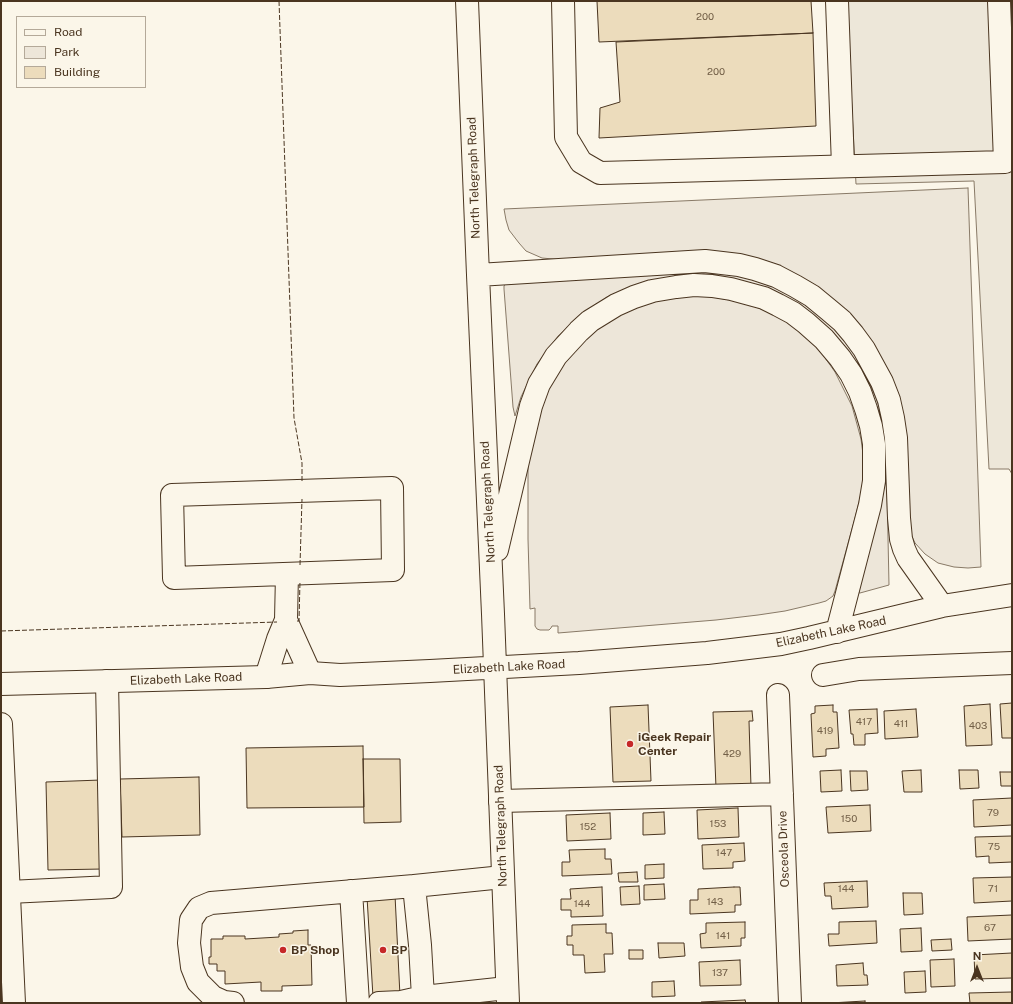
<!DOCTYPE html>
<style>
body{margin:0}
#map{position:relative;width:1013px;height:1004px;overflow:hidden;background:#fbf6e9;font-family:"Public Sans",sans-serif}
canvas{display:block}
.frame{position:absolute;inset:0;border:2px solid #4a3520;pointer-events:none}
.legend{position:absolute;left:16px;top:16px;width:130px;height:72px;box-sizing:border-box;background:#fbf6e9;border:1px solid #b4a999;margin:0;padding:5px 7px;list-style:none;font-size:12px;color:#4a3520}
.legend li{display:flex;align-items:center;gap:8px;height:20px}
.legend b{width:20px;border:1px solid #b4a999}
.north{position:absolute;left:957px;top:948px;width:40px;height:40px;-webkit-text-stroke:3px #fbf6e9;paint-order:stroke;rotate:0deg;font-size:11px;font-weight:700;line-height:16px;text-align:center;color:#4a3520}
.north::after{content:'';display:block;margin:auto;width:14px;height:18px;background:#4a3520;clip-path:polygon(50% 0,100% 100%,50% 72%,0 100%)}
</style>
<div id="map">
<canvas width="1013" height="1004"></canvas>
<div class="frame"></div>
<ul class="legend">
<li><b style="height:5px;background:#fbf6e9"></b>Road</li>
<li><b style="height:11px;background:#ede6d9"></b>Park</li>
<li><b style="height:11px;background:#ecdcbc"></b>Building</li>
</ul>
<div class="north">N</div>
</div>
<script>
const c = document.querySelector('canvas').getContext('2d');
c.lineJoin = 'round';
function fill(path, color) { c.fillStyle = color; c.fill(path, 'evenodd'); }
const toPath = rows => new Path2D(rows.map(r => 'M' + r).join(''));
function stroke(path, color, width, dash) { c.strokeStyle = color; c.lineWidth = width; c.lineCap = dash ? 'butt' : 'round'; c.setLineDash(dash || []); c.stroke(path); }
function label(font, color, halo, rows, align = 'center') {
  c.font = font + ' "Public Sans",sans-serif'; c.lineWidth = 3; c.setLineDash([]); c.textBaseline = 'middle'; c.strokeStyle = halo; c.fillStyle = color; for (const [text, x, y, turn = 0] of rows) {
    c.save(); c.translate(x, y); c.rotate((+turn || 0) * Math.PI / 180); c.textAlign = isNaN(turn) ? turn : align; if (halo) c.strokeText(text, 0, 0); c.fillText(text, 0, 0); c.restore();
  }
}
const green = toPath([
 [968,188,981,567,968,568,954,567,938,563,925,554,915,543,909,530,885,370,779,270,563,260,542,258,526,251,519,243,509,230,506,220,504,209,968,188],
 [707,269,754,278,780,289,804,303,821,316,840,334,855,355,866,375,876,398,883,419,886,443,889,585,860,593,857,592,879,427,799,308,639,284,607,297,581,315,558,336,537,364,521,397,515,416,513,407,504,289,504,286,506,283,707,269],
 [678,295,708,296,745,303,772,313,798,329,816,345,835,372,852,406,861,439,864,462,863,486,855,518,835,591,833,596,826,601,819,603,785,611,758,615,716,620,558,633,558,626,552,626,551,628,549,630,540,630,537,629,535,626,535,608,530,609,528,539,528,453,551,379,595,328,644,303,678,295]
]);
const parking = toPath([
 [846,1,1012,1,1012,474,1009,469,989,469,974,181,856,184,846,1]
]);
const building = toPath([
 [597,1,811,1,813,33,599,42,597,1],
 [813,33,816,126,599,138,600,108,620,102,616,42,813,33],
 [1012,703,1012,738,1002,738,1000,704,1012,703],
 [990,704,992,745,966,746,964,706,990,704],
 [648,705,651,781,613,782,610,707,648,705],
 [833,705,833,712,837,712,839,748,826,749,826,756,813,757,811,714,815,713,815,706,833,705],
 [877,709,878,733,865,734,865,745,854,745,853,734,851,734,849,710,877,709],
 [916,709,918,737,885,739,884,711,916,709],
 [752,711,753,721,749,721,751,787,716,788,713,712,752,711],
 [363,746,364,807,247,808,246,748,363,746],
 [363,759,400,759,401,822,364,823,363,759],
 [841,770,842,791,821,792,820,771,841,770],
 [921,770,922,792,904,792,902,771,921,770],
 [959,770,978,770,979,788,960,789,959,770],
 [850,771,867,771,868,790,851,791,850,771],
 [1000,772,1012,772,1012,786,1001,786,1000,772],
 [199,777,200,835,122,837,120,779,199,777],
 [101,780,103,869,48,870,46,782,101,780],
 [1012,798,1012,825,974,827,973,800,1012,798],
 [870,805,871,831,828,833,826,807,870,805],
 [738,808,739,837,698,839,697,810,738,808],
 [664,812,665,834,643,835,643,813,664,812],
 [610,813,611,839,567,841,566,815,610,813],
 [1012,836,1012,862,989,863,989,856,976,857,975,837,1012,836],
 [744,843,745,861,733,862,733,868,703,869,702,845,744,843],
 [605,849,605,859,611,859,612,874,562,876,562,862,570,862,569,850,605,849],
 [664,864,664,878,645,879,645,865,664,864],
 [637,872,638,882,619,882,618,873,637,872],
 [1012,877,1012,901,974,903,973,878,1012,877],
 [867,881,868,907,832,909,831,896,825,896,824,883,867,881],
 [664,884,665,899,644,900,644,885,664,884],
 [639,886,640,904,621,905,620,887,639,886],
 [602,887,603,916,571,917,571,910,561,910,561,899,571,899,570,889,602,887],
 [734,887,740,887,741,905,735,905,735,912,690,914,690,900,698,900,698,889,734,887],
 [903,893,922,893,923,914,904,915,903,893],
 [395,895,400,996,373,997,367,897,395,895],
 [1012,915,1012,939,968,941,967,917,1012,915],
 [876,921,877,943,829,946,828,934,839,934,839,922,876,921],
 [745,922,745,938,741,938,741,946,701,948,700,934,706,933,706,923,745,922],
 [606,924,606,933,612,933,613,954,604,954,605,972,585,973,584,955,573,955,573,945,567,945,567,936,572,936,572,925,606,924],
 [921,928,922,951,901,952,900,929,921,928],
 [308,930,308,945,311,945,312,985,282,986,282,991,261,991,261,982,225,984,225,971,217,971,217,964,209,964,209,957,211,957,211,939,223,939,223,936,245,936,245,939,279,937,279,934,293,933,293,931,308,930],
 [951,939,952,950,932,951,931,940,951,939],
 [658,943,684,943,685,956,659,958,658,943],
 [629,950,643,950,643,959,629,959,629,950],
 [1012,953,1012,978,975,979,974,955,1012,953],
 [954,959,955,986,931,987,930,960,954,959],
 [740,960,741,985,700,986,699,962,740,960],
 [863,963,864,975,867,975,868,985,837,986,836,965,863,963],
 [925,971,926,992,905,993,904,972,925,971],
 [674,981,675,996,652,997,652,982,674,981],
 [1012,992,1012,1003,970,1003,969,993,1012,992],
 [745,1000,746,1003,701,1003,701,1002,745,1000],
 [865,1001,865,1003,830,1003,865,1001]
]);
const minor = toPath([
 [563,1,566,137,581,162,600,173,1005,162,999,1],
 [837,1,843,166],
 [392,488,393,570,174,578,172,495,392,488],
 [286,620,310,673],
 [823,675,859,669,1012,663],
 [266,677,278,639,286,620,287,574],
 [778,695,790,1003],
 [1,724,14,1003],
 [500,801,782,794],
 [414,886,420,945,423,997],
 [351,891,358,1003],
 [9,892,111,887,107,681],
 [233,1003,224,1002,213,997,198,982,192,967,189,943,191,920,199,908,211,903,414,886,503,877],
 [379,1003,401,1002,423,997,507,988]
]);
const major = toPath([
 [467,1,478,275,493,614,508,1003],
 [478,275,705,261,739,265,755,269,776,276,795,286,812,296,829,310,842,321,853,334,864,349,882,382,889,400,893,418,896,438,899,518,901,539,904,549,908,558,942,606],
 [497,550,531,406,539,384,556,356,579,331,590,321,616,305,634,297,652,291,676,287,694,285,712,286,731,289,764,298,778,305,793,313,806,323,824,339,840,358,851,374,860,392,866,409,871,426,874,444,874,481,870,505,837,632],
 [1,684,266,677,310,673,340,675,430,671,579,663,707,653,781,644,809,638,942,606,1012,595]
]);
const fence = toPath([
 [279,1,294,418,302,463,302,483],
 [300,565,302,499],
 [297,621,299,621,300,581],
 [1,631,277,622]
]);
const markers = [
 [630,744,4,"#c62828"],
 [283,950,4,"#c62828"],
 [383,950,4,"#c62828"]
];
const numberNames = [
 ["200",705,17],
 ["200",716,72],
 ["417",864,722],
 ["411",901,724],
 ["403",978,726],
 ["419",825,731],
 ["429",732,754],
 ["79",993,813],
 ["150",849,819],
 ["153",718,824],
 ["152",588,827],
 ["75",994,847],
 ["147",724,853],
 ["144",846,889],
 ["71",993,889],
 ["143",715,902],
 ["144",582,904],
 ["67",990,928],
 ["141",723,936],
 ["137",720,973]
];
const streetNames = [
 ["North Telegraph Road",474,178,-92],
 ["North Telegraph Road",488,502,-93],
 ["Elizabeth Lake Road",831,632,-12],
 ["Elizabeth Lake Road",509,667,-3],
 ["Elizabeth Lake Road",186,679,-2],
 ["North Telegraph Road",501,826,-92],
 ["Osceola Drive",784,849,-92]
];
const poiNames = [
 ["iGeek Repair",638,737],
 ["Center",638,751],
 ["BP Shop",291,950],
 ["BP",391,950]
];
fill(green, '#ede6d9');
stroke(green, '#887966', 1);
fill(parking, '#ede7d9');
stroke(parking, '#887966', 1);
fill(building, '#ecdcbc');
stroke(building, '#4a3520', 1);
stroke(minor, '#4a3520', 24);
stroke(major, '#4a3520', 24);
stroke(minor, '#fbf6e9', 22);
stroke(major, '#fbf6e9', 22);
stroke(fence, '#4a3520', 1, [5, 2]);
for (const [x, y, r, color] of markers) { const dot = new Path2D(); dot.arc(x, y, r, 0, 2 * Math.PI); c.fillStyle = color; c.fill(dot); stroke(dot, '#fbf6e9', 1.5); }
label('10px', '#725f47', null, numberNames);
label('12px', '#4a3520', '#fbf6e9', streetNames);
label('bold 12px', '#4a3520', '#fbf6e9', poiNames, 'left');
</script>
